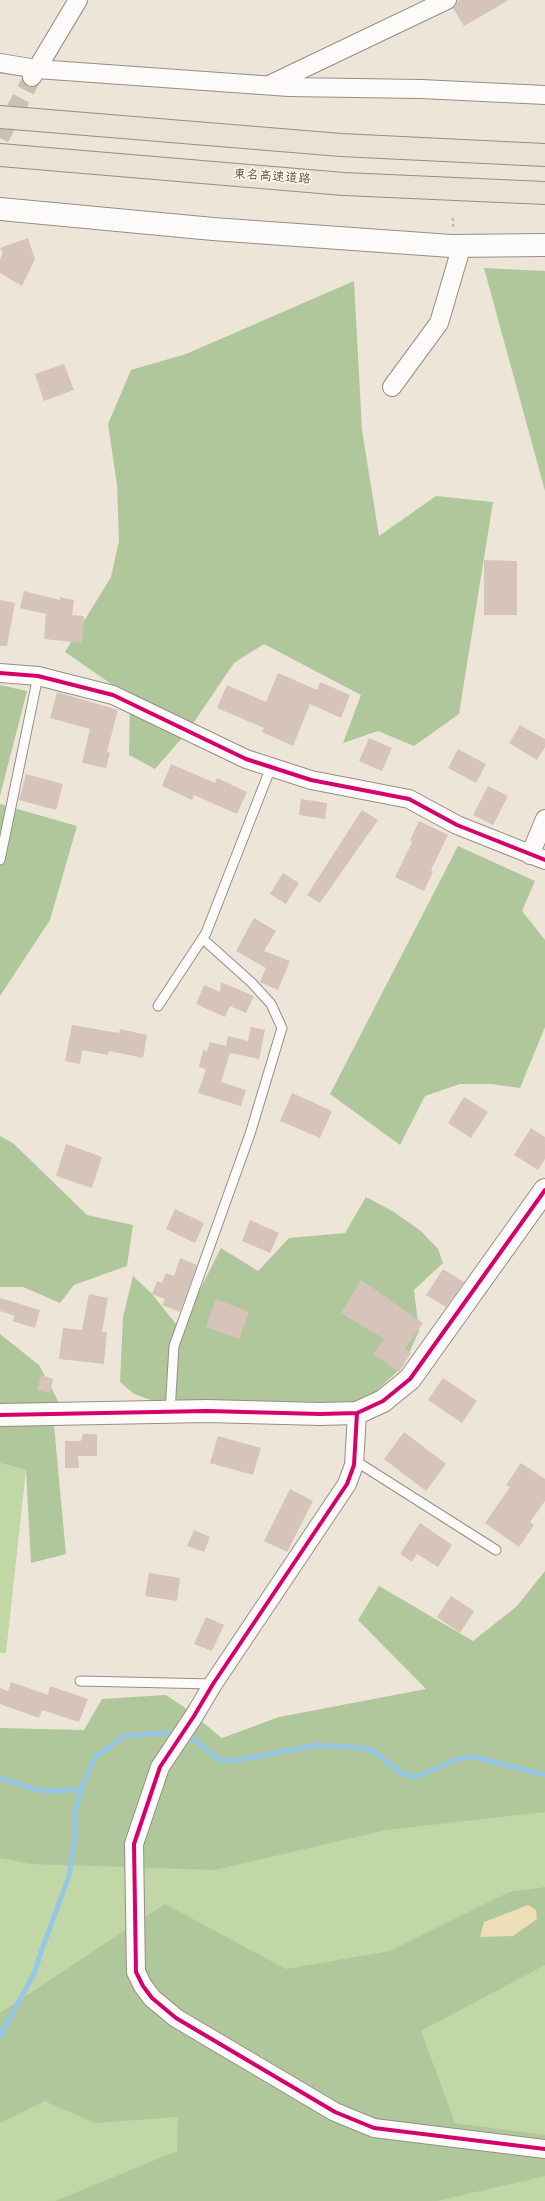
<!DOCTYPE html>
<meta charset="utf-8">
<style>
body{margin:0}
canvas{display:block;background:#eee5d9}
</style>
<canvas width="545" height="2201"></canvas>
<script>
const c = document.querySelector('canvas').getContext('2d');
c.lineJoin = 'round';
function fill(path, color) { c.fillStyle = color; c.fill(path, 'evenodd'); }
const toPath = rows => new Path2D(rows.map(r => 'M' + r).join(''));
function stroke(path, color, width, dash) { c.strokeStyle = color; c.lineWidth = width; c.lineCap = dash ? 'butt' : 'round'; c.setLineDash(dash || []); c.stroke(path); }
function label(font, color, halo, rows, align = 'center') {
  c.font = font + ' Kalam,"Klee One",sans-serif'; c.lineWidth = 3.5; c.setLineDash([]); c.textBaseline = 'middle'; c.strokeStyle = halo; c.fillStyle = color; for (const [text, x, y, turn = 0] of rows) {
    c.save(); c.translate(x, y); c.rotate((+turn || 0) * Math.PI / 180); c.textAlign = isNaN(turn) ? turn : align; if (halo) c.strokeText(text, 0, 0); c.fillText(text, 0, 0); c.restore();
  }
}
const green = toPath([
 [0,1463,26,1470,6,1653,0,1653],
 [545,1676,545,2201,0,2201,0,1791]
]);
const forest = toPath([
 [484,268,545,271,545,491],
 [354,281,362,430,379,536,436,496,493,502,459,714,414,746,378,731,343,743,361,695,264,644,234,663,188,731,155,769,129,755,130,697,65,652,111,577,119,541,117,485,108,424,131,370,186,354],
 [0,685,27,691,0,796],
 [0,804,77,826,50,920,0,996],
 [458,846,535,881,522,911,545,940,545,1027,520,1088,491,1084,460,1084,425,1096,400,1145,330,1094],
 [0,1136,14,1144,87,1215,133,1225,127,1266,74,1285,60,1303,23,1287,0,1287],
 [366,1197,394,1212,421,1231,438,1249,443,1263,414,1290,419,1331,403,1366,368,1399,320,1414,170,1407,134,1394,120,1382,123,1317,133,1276,152,1294,180,1329,221,1248,258,1271,289,1238,345,1233],
 [0,1334,39,1365,65,1414,0,1415],
 [0,1421,54,1425,66,1554,31,1563,26,1470,0,1463],
 [545,1571,545,1812,386,1830,215,1870,31,1864,0,1858,0,1728,84,1730,102,1699,166,1695,184,1707,222,1738,279,1717,426,1689,358,1620,379,1586,473,1641,517,1606],
 [545,1887,545,1965,421,2031,455,2123,545,2135,545,2176,437,2201,55,2201,177,2151,178,2117,95,2123,45,2101,0,2123,0,2013,165,1904,286,1969,390,1951,509,1892]
]);
const sand = toPath([
 [528,1905,536,1910,537,1919,513,1936,480,1937,484,1922]
]);
const stream = toPath([
 [184,1736,190,1737,221,1761,246,1759,316,1745,370,1749,401,1773,412,1777,421,1775,457,1759,475,1757,545,1775],
 [0,1778,41,1791,81,1790],
 [0,2036,35,1972,41,1952,69,1876,75,1837,75,1813,81,1790,95,1757,125,1736,162,1733,176,1735]
]);
const building = toPath([
 [459,0,509,0,464,26,453,8],
 [28,238,35,259,22,286,0,273,0,259,3,253,0,248],
 [64,364,74,390,44,401,35,374],
 [484,560,517,561,517,615,484,615],
 [24,591,60,600,60,597,74,600,72,615,84,616,82,643,44,639,46,614,20,608],
 [0,600,15,603,7,646,0,646],
 [278,673,317,690,320,682,350,695,341,718,310,704,293,746,262,732,264,728,217,708,227,685,266,702],
 [57,692,118,710,107,752,110,753,106,768,82,763,90,729,50,718],
 [520,725,545,739,545,747,537,760,509,743],
 [369,738,392,748,382,771,359,761],
 [458,749,486,764,476,783,448,768],
 [171,764,215,783,217,778,247,792,237,814,194,795,192,800,162,786],
 [26,774,63,784,56,810,19,800],
 [488,786,508,796,493,825,473,815],
 [301,799,327,803,325,819,299,815],
 [362,810,378,820,320,903,307,895],
 [419,821,448,835,431,870,433,872,424,891,395,877,412,842,410,840],
 [283,873,299,883,286,904,270,894],
 [254,918,276,931,264,951,290,961,278,990,260,982,266,968,236,951],
 [221,982,254,996,246,1013,230,1006,225,1017,196,1004,204,985,220,992],
 [72,1025,119,1033,120,1029,147,1035,143,1058,109,1051,108,1055,82,1050,80,1064,65,1061],
 [251,1027,265,1030,259,1059,230,1053,221,1082,246,1090,241,1106,198,1093,206,1069,199,1067,203,1050,207,1051,210,1042,226,1046,228,1036,248,1041],
 [292,1093,332,1111,320,1138,280,1121],
 [464,1097,488,1112,471,1138,448,1123],
 [531,1128,545,1137,545,1159,538,1170,514,1155],
 [66,1144,102,1157,92,1188,56,1176],
 [175,1209,204,1223,195,1243,166,1229],
 [250,1220,279,1233,270,1253,242,1241],
 [180,1258,197,1265,180,1312,162,1305,165,1299,152,1294,157,1281,162,1283,166,1273,174,1276],
 [443,1269,464,1282,446,1307,426,1295],
 [361,1280,423,1323,405,1349,411,1353,399,1372,373,1354,384,1339,341,1313],
 [89,1294,108,1298,102,1332,107,1332,104,1364,59,1359,63,1328,82,1330],
 [0,1298,40,1310,35,1328,12,1321,15,1316,0,1311],
 [216,1299,249,1312,239,1339,206,1327],
 [41,1375,53,1379,50,1393,37,1390],
 [443,1378,477,1401,462,1423,428,1400],
 [404,1432,446,1464,426,1491,384,1459],
 [83,1434,97,1434,97,1456,78,1456,79,1468,65,1468,65,1441,81,1441],
 [218,1436,261,1448,253,1475,210,1463],
 [521,1463,545,1479,545,1501,530,1522,534,1525,519,1547,485,1523,510,1487,506,1485],
 [290,1489,313,1501,287,1552,264,1541],
 [420,1523,452,1545,438,1567,417,1554,412,1562,400,1554],
 [194,1530,210,1537,204,1552,187,1546],
 [149,1573,180,1578,177,1601,145,1596],
 [451,1596,474,1611,460,1633,437,1617],
 [206,1617,224,1625,212,1651,194,1644],
 [11,1682,48,1695,50,1686,88,1699,79,1722,42,1710,39,1718,0,1704,0,1688,8,1691]
]);
const minorTunnel = toPath([
 [0,138,31,80]
]);
const path = toPath([
 [453,227,453,218]
]);
const service = toPath([
 [0,860,38,676],
 [158,1006,206,933,271,767],
 [170,1412,174,1346,250,1134,282,1028,271,1004,252,983,203,939],
 [354,1460,496,1550],
 [80,1681,213,1684]
]);
const minor = toPath([
 [0,63,37,69,289,87,421,89,545,95],
 [32,77,78,0],
 [271,84,447,0],
 [392,387,439,323,462,245],
 [0,673,38,676,113,695,246,759,311,780,409,799,457,825,545,860],
 [530,855,545,819],
 [357,1413,354,1465,347,1484,213,1684,194,1716,160,1767,134,1844,136,1972,143,1986,152,1998,176,2018,335,2112,374,2128,545,2149]
]);
const tertiary = toPath([
 [0,209,213,229,451,246,545,245],
 [0,1415,207,1411,320,1414,357,1413,383,1401,410,1379,545,1190]
]);
const motorway = toPath([
 [0,117,341,145,545,155],
 [0,155,344,184,545,193]
]);
const cycleway = toPath([
 [0,673,38,676,113,695,246,759,311,780,409,799,457,825,545,860],
 [357,1413,354,1465,347,1484,213,1684,194,1716,160,1767,134,1844,136,1972,143,1986,152,1998,176,2018,335,2112,374,2128,545,2149],
 [0,1415,207,1411,320,1414,357,1413,383,1401,410,1379,545,1190]
]);
const streetNames = [
 ["東名高速道路",272,178,4]
];
fill(green, '#c1d7a5');
fill(forest, '#b0c79c');
fill(sand, '#eedfb9');
stroke(stream, '#96c8e5', 5);
fill(building, '#d6c3b9');
stroke(minorTunnel, '#cac0b4', 18, [18, 9]);
stroke(service, '#958e86', 11);
stroke(minor, '#958e86', 20);
stroke(tertiary, '#958e86', 24);
stroke(motorway, '#958e86', 24);
stroke(path, '#c0bdba', 2.5, [3, 3]);
stroke(service, '#fcfbf9', 9);
stroke(minor, '#fcfbf9', 18);
stroke(tertiary, '#fcfbf9', 22);
stroke(motorway, '#e9e2d6', 22);
stroke(cycleway, '#d6006c', 4);
label('13px', '#3b2a1e', '#fbf7ec', streetNames);
</script>
